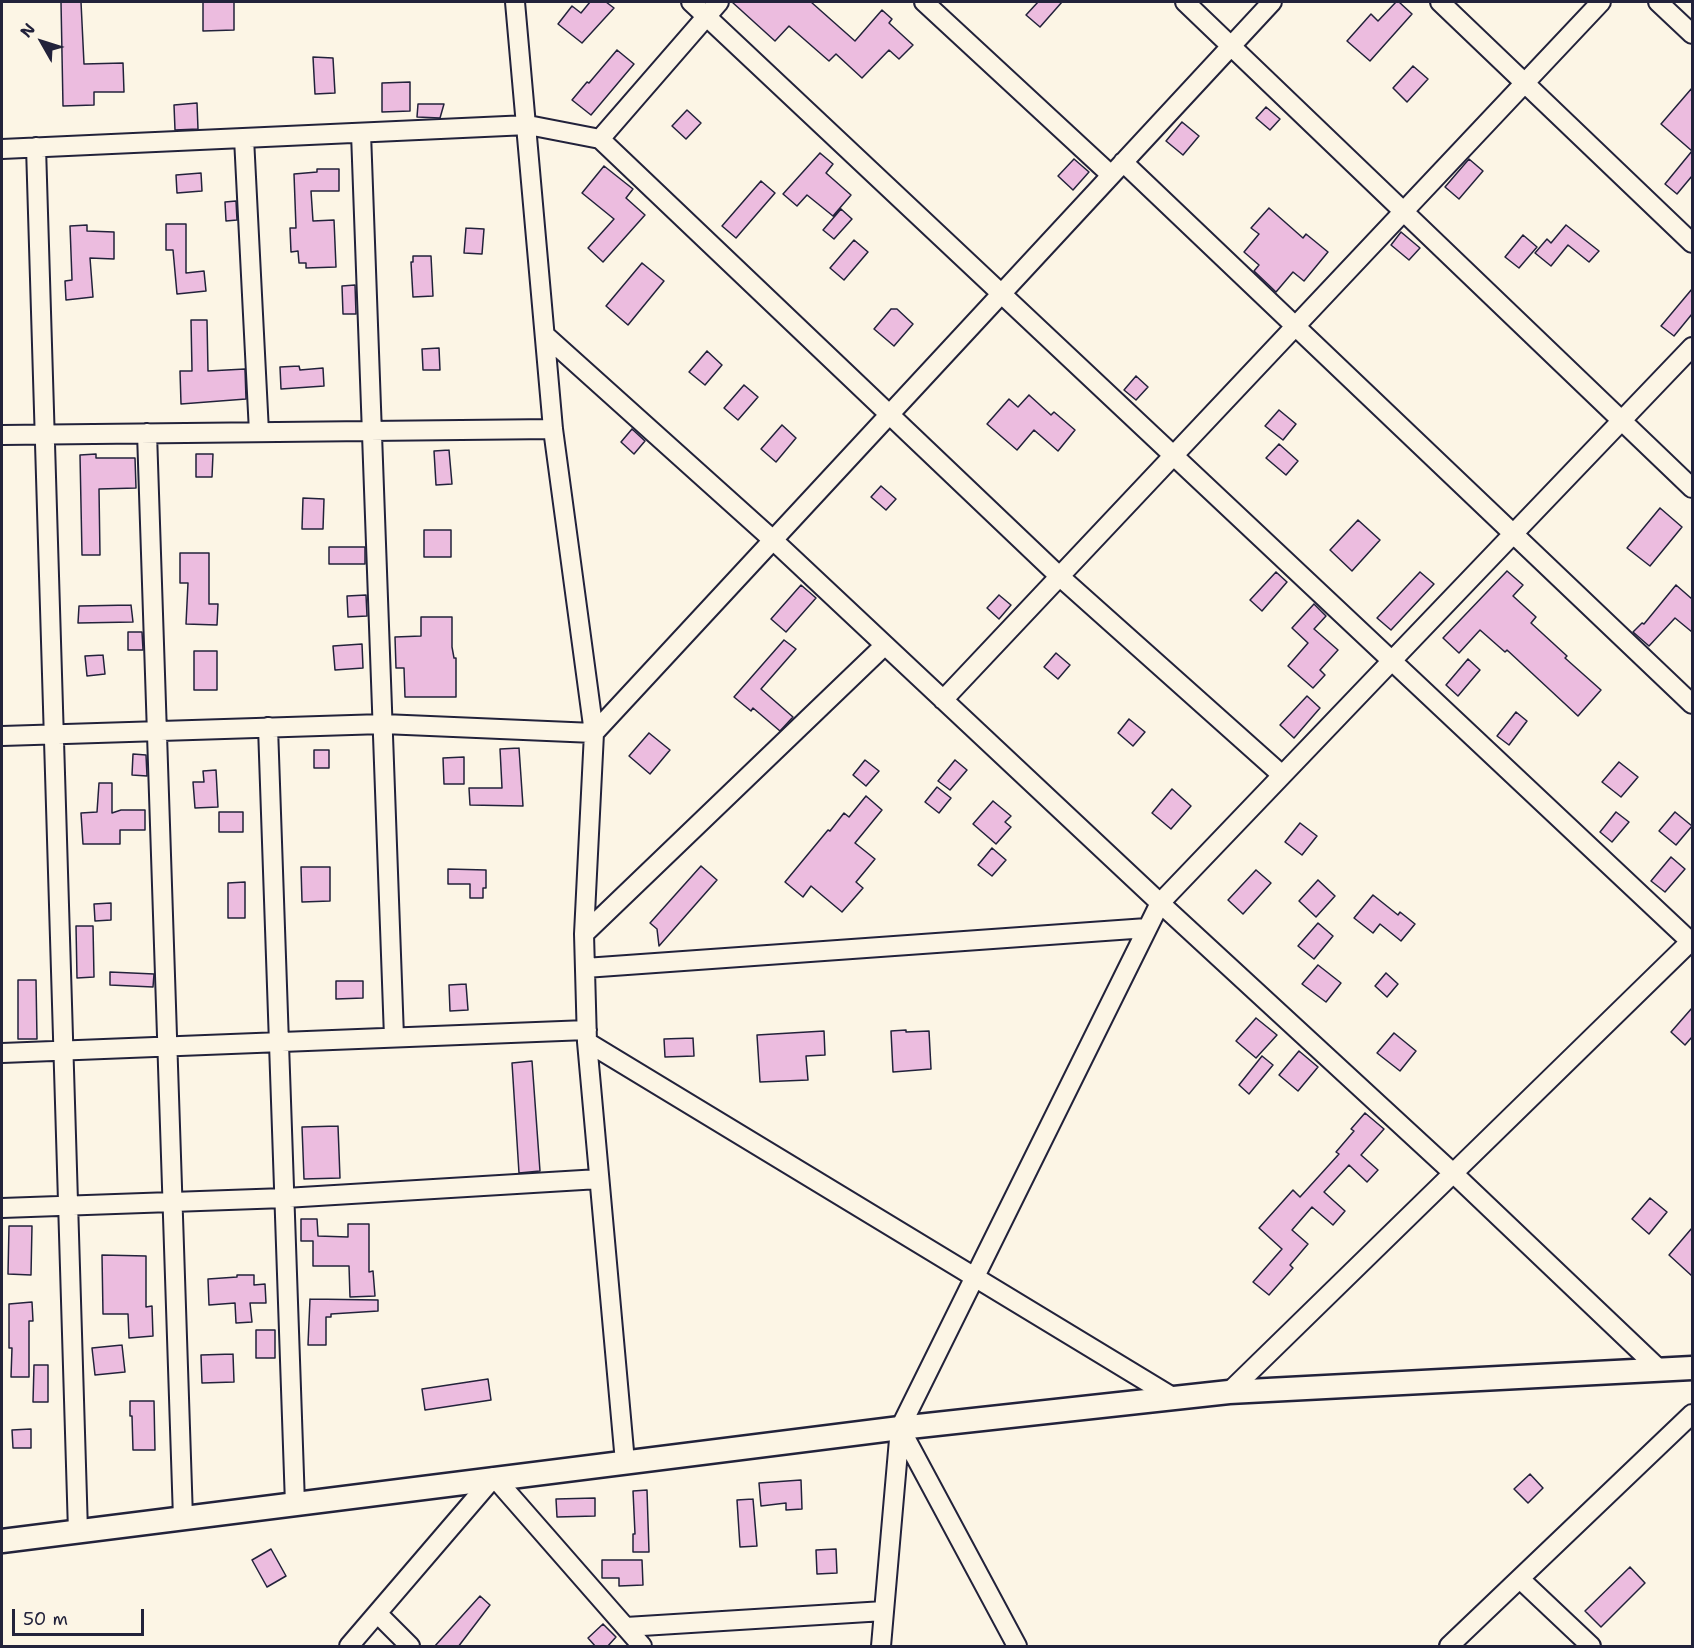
<!DOCTYPE html>
<style>
body{margin:0}
#map{position:relative;width:1694px;height:1648px;overflow:hidden;background:#fcf5e5;font-family:"Shantell Sans",sans-serif}
canvas{display:block}
.frame{position:absolute;inset:0;border:3px solid #22223b;pointer-events:none}
.north{position:absolute;left:12px;top:12px;width:60px;height:60px;-webkit-text-stroke:4px #fcf5e5;paint-order:stroke;rotate:309deg;font-size:16px;font-weight:700;line-height:24px;text-align:center;color:#22223b}
.north::after{content:'';display:block;margin:auto;width:21px;height:27px;background:#22223b;clip-path:polygon(50% 0,100% 100%,50% 72%,0 100%)}
.scale{position:absolute;left:12px;top:1609px;width:132px;height:27px;box-sizing:border-box;border:3px solid #22223b;border-top:0;padding-left:8px;font-size:18px;line-height:21px;white-space:nowrap;color:#22223b;-webkit-text-stroke:4px #fcf5e5;paint-order:stroke}
</style>
<div id="map">
<canvas width="1694" height="1648"></canvas>
<div class="frame"></div>
<div class="north">N</div>
<div class="scale">50 m</div>
</div>
<script>
const c = document.querySelector('canvas').getContext('2d');
c.lineJoin = 'round';
function fill(path, color) { c.fillStyle = color; c.fill(path, 'evenodd'); }
const toPath = rows => new Path2D(rows.map(r => 'M' + r).join(''));
function stroke(path, color, width, dash) { c.strokeStyle = color; c.lineWidth = width; c.lineCap = dash ? 'butt' : 'round'; c.setLineDash(dash || []); c.stroke(path); }
const building = toPath([
 [61,2,81,2,84,64,123,63,124,92,94,92,94,105,63,106,61,2],
 [203,2,234,2,234,30,203,31,203,2],
 [590,2,606,2,614,8,582,43,558,24,572,6,581,13,590,2],
 [732,2,811,2,855,41,882,10,892,19,889,23,913,45,899,59,889,50,862,78,836,54,829,61,789,26,775,41,732,2],
 [1038,2,1062,2,1040,27,1026,15,1038,2],
 [1396,2,1399,2,1412,14,1370,61,1347,41,1371,14,1378,21,1396,2],
 [617,50,634,64,591,115,572,100,587,82,589,83,617,50],
 [313,57,333,58,335,93,315,94,313,57],
 [1413,66,1428,79,1407,102,1393,88,1413,66],
 [410,82,410,111,382,112,382,83,410,82],
 [1692,88,1692,151,1661,124,1692,88],
 [197,103,198,129,175,130,174,105,197,103],
 [418,104,444,104,440,118,417,117,418,104],
 [1266,107,1280,119,1270,130,1256,118,1266,107],
 [687,110,701,123,686,139,672,126,687,110],
 [1182,122,1199,136,1183,155,1166,141,1182,122],
 [1692,151,1692,176,1677,194,1665,184,1692,151],
 [820,153,833,164,826,173,851,195,833,216,807,195,797,206,783,194,820,153],
 [1074,159,1089,172,1073,190,1058,176,1074,159],
 [1469,159,1483,171,1459,199,1445,187,1469,159],
 [604,166,633,189,626,198,645,215,603,262,588,248,614,219,582,193,604,166],
 [317,169,339,169,339,191,311,191,313,221,334,220,336,267,306,268,306,263,299,263,298,251,291,252,290,228,296,228,294,174,317,172,317,169],
 [201,173,202,191,177,193,176,175,201,173],
 [761,181,775,193,736,238,722,226,761,181],
 [236,201,237,220,226,221,225,202,236,201],
 [1269,208,1303,238,1306,234,1328,252,1304,281,1293,272,1276,292,1254,271,1259,265,1244,252,1259,234,1251,228,1269,208],
 [841,209,852,219,834,239,823,230,841,209],
 [166,224,186,224,186,273,204,271,206,291,177,294,173,250,166,250,166,224],
 [87,225,87,231,114,232,114,259,90,258,93,297,66,300,65,281,72,280,70,226,87,225],
 [1566,225,1599,251,1589,262,1568,245,1551,266,1535,253,1547,239,1551,243,1566,225],
 [466,228,484,229,482,254,464,253,466,228],
 [1401,232,1420,248,1409,260,1391,245,1401,232],
 [1523,235,1537,247,1519,268,1505,257,1523,235],
 [854,240,868,252,844,280,830,268,854,240],
 [413,256,431,256,433,296,413,297,411,262,413,262,413,256],
 [642,263,664,281,628,325,606,306,642,263],
 [355,285,356,314,343,314,342,286,355,285],
 [1692,289,1692,314,1674,336,1661,326,1692,289],
 [891,309,897,309,913,324,894,346,874,329,891,309],
 [191,320,207,320,208,371,245,369,246,399,181,404,180,371,192,371,191,320],
 [439,348,440,370,423,370,422,349,439,348],
 [707,351,722,365,705,385,689,372,707,351],
 [299,366,300,370,323,368,324,386,281,389,280,367,299,366],
 [1136,376,1148,387,1136,400,1124,390,1136,376],
 [744,385,758,397,738,420,724,408,744,385],
 [1029,395,1051,415,1054,412,1075,430,1058,451,1034,430,1017,450,987,424,1009,399,1018,407,1029,395],
 [1279,410,1296,424,1283,440,1265,426,1279,410],
 [782,425,796,438,776,462,761,449,782,425],
 [632,429,645,441,634,454,621,442,632,429],
 [1279,444,1298,461,1286,475,1266,458,1279,444],
 [449,450,452,484,436,485,434,451,449,450],
 [96,454,96,458,135,458,136,488,99,489,100,555,82,555,80,455,96,454],
 [196,454,213,454,212,477,196,477,196,454],
 [881,486,896,499,886,510,871,497,881,486],
 [303,498,324,499,323,529,302,529,303,498],
 [1660,508,1682,527,1650,566,1627,548,1660,508],
 [1358,520,1380,540,1352,571,1330,550,1358,520],
 [424,530,451,530,451,557,424,557,424,530],
 [329,547,365,547,365,564,329,564,329,547],
 [180,553,209,553,209,604,218,604,217,625,186,624,188,583,180,583,180,553],
 [1507,571,1523,585,1513,596,1536,617,1531,623,1567,656,1565,658,1601,690,1578,716,1507,650,1505,652,1480,630,1459,653,1443,638,1507,571],
 [1276,572,1287,582,1262,611,1250,600,1276,572],
 [1420,572,1434,584,1391,630,1377,618,1420,572],
 [801,585,816,598,786,632,771,619,801,585],
 [1676,585,1692,599,1692,632,1675,618,1649,646,1633,632,1642,623,1644,624,1676,585],
 [366,595,367,616,348,617,347,596,366,595],
 [999,595,1011,605,999,619,987,608,999,595],
 [1314,604,1326,616,1314,629,1338,650,1320,670,1325,675,1313,688,1288,666,1308,643,1292,628,1314,604],
 [131,605,133,622,78,623,79,606,131,605],
 [421,617,452,617,452,647,454,658,456,658,456,697,405,697,404,668,396,668,395,637,421,636,421,617],
 [128,632,142,632,143,650,128,650,128,632],
 [784,640,796,649,761,689,793,717,780,731,753,708,751,711,734,697,784,640],
 [362,644,363,668,335,670,333,646,362,644],
 [194,651,217,651,217,690,194,690,194,651],
 [1056,653,1070,665,1058,679,1044,667,1056,653],
 [103,655,105,674,87,676,85,656,103,655],
 [1468,659,1480,670,1458,696,1446,685,1468,659],
 [1307,696,1320,708,1294,738,1280,725,1307,696],
 [1516,712,1527,721,1509,745,1497,736,1516,712],
 [1129,719,1145,732,1133,746,1118,733,1129,719],
 [649,733,670,750,650,774,629,756,649,733],
 [519,748,523,806,470,805,469,788,502,788,500,749,519,748],
 [314,750,329,750,329,768,314,768,314,750],
 [133,754,146,755,147,776,132,775,133,754],
 [464,757,464,784,444,784,443,758,464,757],
 [865,760,879,771,866,786,853,775,865,760],
 [955,760,967,770,950,790,938,781,955,760],
 [1619,762,1638,777,1621,797,1602,782,1619,762],
 [216,770,218,807,195,808,193,782,204,782,203,771,216,770],
 [99,783,112,783,112,813,121,810,145,810,145,830,120,830,120,844,83,844,81,813,97,812,99,783],
 [937,787,951,798,939,813,925,802,937,787],
 [1172,789,1191,806,1171,829,1152,813,1172,789],
 [866,796,882,810,855,843,875,859,856,882,863,888,842,912,811,886,803,897,785,882,828,830,830,831,844,813,849,817,866,796],
 [993,801,1011,816,1005,822,1011,827,996,844,973,824,993,801],
 [219,812,243,812,243,832,219,832,219,812],
 [1616,812,1629,822,1612,842,1600,832,1616,812],
 [1675,812,1692,826,1676,845,1659,831,1675,812],
 [1300,823,1317,836,1302,855,1285,842,1300,823],
 [992,848,1006,860,992,876,978,865,992,848],
 [1671,857,1685,869,1665,892,1651,881,1671,857],
 [701,866,717,880,659,946,657,929,650,923,701,866],
 [301,867,330,867,330,901,302,902,301,867],
 [448,869,486,870,486,888,483,888,483,898,470,898,470,884,448,884,448,869],
 [1256,870,1271,883,1243,914,1228,900,1256,870],
 [1318,880,1335,896,1316,917,1299,901,1318,880],
 [245,882,245,918,228,918,228,883,245,882],
 [1373,895,1398,915,1400,912,1415,924,1401,941,1380,924,1373,933,1354,918,1373,895],
 [111,903,111,920,95,921,94,904,111,903],
 [1318,923,1333,936,1314,959,1298,946,1318,923],
 [76,926,93,926,94,977,77,978,76,926],
 [1318,965,1341,983,1326,1002,1302,984,1318,965],
 [110,972,154,974,153,987,110,985,110,972],
 [1386,973,1398,984,1387,997,1375,986,1386,973],
 [18,980,36,980,37,1039,18,1039,18,980],
 [336,981,363,981,363,998,336,999,336,981],
 [466,984,468,1010,450,1011,449,985,466,984],
 [1692,1008,1692,1037,1685,1045,1671,1032,1692,1008],
 [1256,1018,1277,1035,1256,1058,1236,1041,1256,1018],
 [906,1030,906,1032,929,1031,931,1069,893,1072,891,1031,906,1030],
 [824,1031,825,1055,806,1056,808,1080,760,1082,757,1035,824,1031],
 [1394,1033,1416,1051,1400,1071,1377,1053,1394,1033],
 [693,1038,694,1056,665,1057,664,1039,693,1038],
 [1299,1051,1318,1067,1298,1091,1279,1075,1299,1051],
 [1262,1056,1273,1065,1249,1094,1239,1085,1262,1056],
 [532,1061,540,1171,519,1173,512,1063,532,1061],
 [1365,1113,1384,1129,1361,1155,1378,1170,1367,1182,1349,1165,1324,1192,1345,1211,1333,1225,1312,1207,1292,1230,1308,1244,1290,1265,1293,1268,1269,1295,1253,1282,1282,1249,1259,1228,1293,1190,1300,1197,1339,1154,1336,1152,1354,1131,1351,1129,1365,1113],
 [338,1126,340,1178,304,1179,302,1127,338,1126],
 [1650,1198,1667,1212,1649,1234,1632,1219,1650,1198],
 [301,1219,317,1219,318,1236,348,1237,348,1224,369,1224,369,1272,373,1271,375,1296,350,1297,349,1266,313,1266,313,1241,301,1241,301,1219],
 [9,1226,32,1226,31,1275,8,1274,9,1226],
 [1692,1228,1692,1276,1669,1255,1692,1228],
 [102,1255,146,1256,146,1307,152,1306,153,1336,129,1338,128,1314,103,1314,102,1255],
 [237,1275,254,1275,254,1285,265,1284,266,1303,250,1303,252,1322,236,1323,235,1303,209,1305,208,1279,237,1277,237,1275],
 [310,1299,378,1300,378,1311,331,1314,331,1317,326,1317,326,1345,308,1345,310,1299],
 [32,1302,33,1321,29,1321,29,1377,11,1377,12,1348,9,1348,9,1304,32,1302],
 [256,1330,275,1330,275,1358,256,1358,256,1330],
 [122,1345,125,1372,95,1375,92,1348,122,1345],
 [233,1354,234,1382,202,1383,201,1355,233,1354],
 [34,1365,48,1365,48,1402,33,1402,34,1365],
 [488,1379,491,1400,425,1410,422,1389,488,1379],
 [130,1401,154,1401,155,1450,133,1450,132,1416,130,1416,130,1401],
 [31,1429,31,1448,13,1448,12,1430,31,1429],
 [1530,1474,1543,1488,1528,1503,1514,1489,1530,1474],
 [801,1480,802,1509,786,1510,786,1503,761,1506,759,1483,801,1480],
 [647,1490,649,1552,633,1552,633,1534,635,1534,633,1491,647,1490],
 [595,1498,595,1516,557,1517,556,1499,595,1498],
 [753,1499,757,1546,740,1547,737,1500,753,1499],
 [271,1549,286,1576,267,1587,252,1560,271,1549],
 [836,1549,837,1573,817,1574,816,1550,836,1549],
 [602,1560,642,1560,643,1585,619,1586,619,1578,602,1578,602,1560],
 [1630,1567,1645,1583,1601,1627,1585,1611,1630,1567],
 [480,1596,490,1605,458,1647,434,1647,480,1596],
 [603,1624,616,1637,607,1647,596,1647,588,1638,603,1624]
]);
const minor = toPath([
 [515,2,553,429,594,733,584,934,587,1042,625,1462],
 [691,2,1692,943],
 [924,2,1111,175],
 [1185,2,1692,488],
 [1440,2,1692,243],
 [1658,2,1692,34],
 [361,133,394,1037],
 [244,138,259,432],
 [600,139,719,2],
 [36,147,78,1531],
 [2,149,528,125,600,139,1058,575,1282,775],
 [1123,162,1692,704],
 [546,336,773,540,1160,903,1453,1173,1660,1370],
 [147,433,183,1518],
 [2,435,553,429],
 [943,700,1601,2],
 [268,727,295,1504],
 [2,736,383,724,594,733,1272,2],
 [584,934,885,645],
 [585,968,1147,928],
 [587,1042,1174,1398],
 [2,1053,587,1030],
 [2,1208,285,1198,599,1179],
 [1229,1392,1692,940],
 [900,1428,1017,1646],
 [1520,1579,1591,1646],
 [378,1614,410,1646],
 [626,1627,884,1611],
 [349,1646,494,1477,642,1646],
 [881,1646,900,1428,1160,903,1692,347],
 [1449,1646,1692,1414]
]);
const tertiary = toPath([
 [2,1541,900,1428,1229,1392,1692,1368]
]);
fill(building, '#ecbcdf');
stroke(building, '#22223b', 1.5);
stroke(minor, '#22223b', 22);
stroke(tertiary, '#22223b', 27);
stroke(minor, '#fcf5e5', 18);
stroke(tertiary, '#fcf5e5', 22);
</script>
